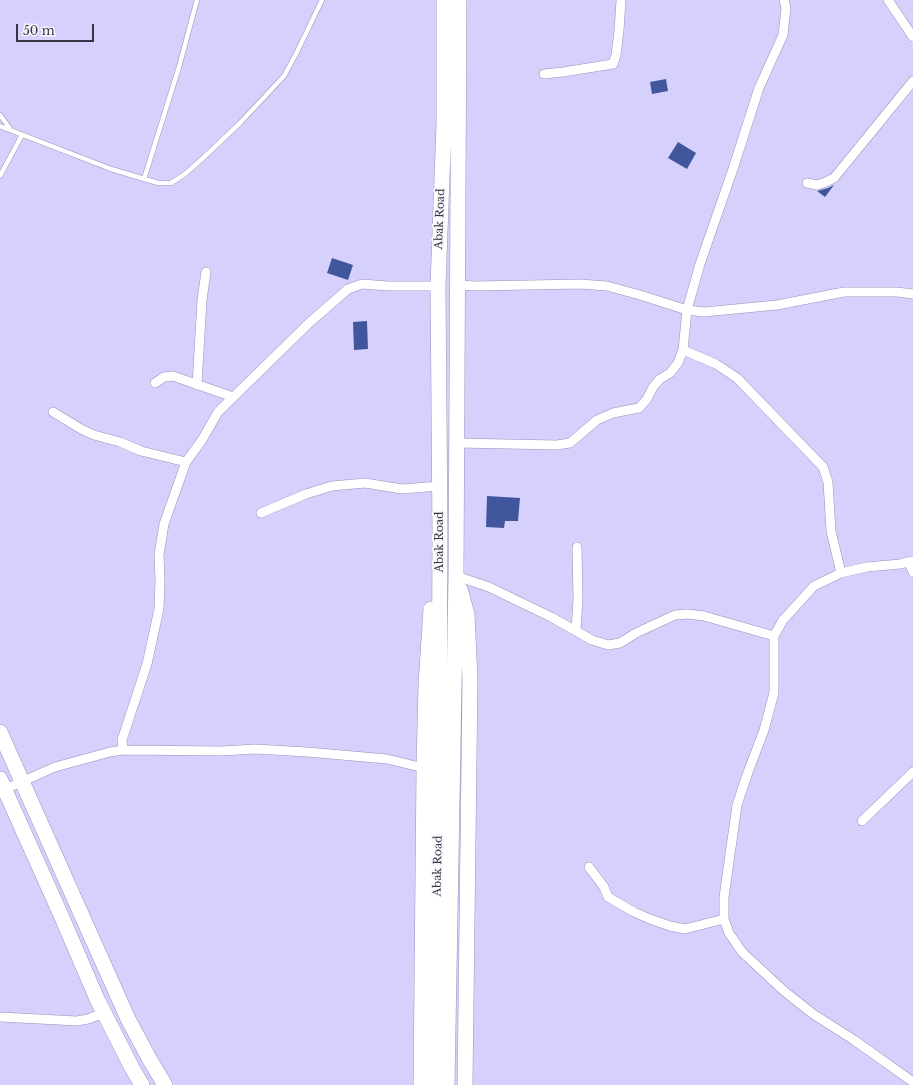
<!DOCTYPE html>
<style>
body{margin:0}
#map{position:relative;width:913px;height:1085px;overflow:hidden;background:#d6d1fc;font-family:"Libre Baskerville",serif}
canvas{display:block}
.scale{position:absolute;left:16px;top:24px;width:78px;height:18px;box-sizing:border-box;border:2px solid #363445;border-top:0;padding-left:5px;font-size:12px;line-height:14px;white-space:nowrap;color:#363445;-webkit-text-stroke:3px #f8f7fc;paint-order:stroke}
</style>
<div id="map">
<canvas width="913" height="1085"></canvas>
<div class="scale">50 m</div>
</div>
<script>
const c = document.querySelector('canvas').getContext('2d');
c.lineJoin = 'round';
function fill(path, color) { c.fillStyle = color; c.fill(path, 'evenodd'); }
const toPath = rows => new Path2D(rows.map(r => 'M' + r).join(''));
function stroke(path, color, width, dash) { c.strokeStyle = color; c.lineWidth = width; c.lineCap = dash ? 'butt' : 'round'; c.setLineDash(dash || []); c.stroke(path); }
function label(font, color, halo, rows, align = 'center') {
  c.font = font + ' "Libre Baskerville",serif'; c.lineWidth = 4; c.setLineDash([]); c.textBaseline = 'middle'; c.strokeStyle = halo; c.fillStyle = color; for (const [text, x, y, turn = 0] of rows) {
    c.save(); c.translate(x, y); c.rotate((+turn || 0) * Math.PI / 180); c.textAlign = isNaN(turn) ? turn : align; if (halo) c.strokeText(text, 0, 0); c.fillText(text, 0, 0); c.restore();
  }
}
const building = toPath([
 [666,79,668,91,652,94,650,82],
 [678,142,696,153,687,169,668,158],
 [834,185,825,197,817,191,828,188],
 [332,258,353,265,348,280,327,273],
 [367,321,368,349,354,350,353,322],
 [487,496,520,498,518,521,505,521,504,528,486,527]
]);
const service = toPath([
 [0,115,11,130],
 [0,126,111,169,158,183,171,183,185,174,202,159,240,123,284,76,296,54,322,0],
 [0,176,22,135],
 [144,179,179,67,197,0]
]);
const minor = toPath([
 [888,0,913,37],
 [544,74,563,72,613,64,616,55,619,31,621,0],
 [807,183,817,185,826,182,834,178,913,81],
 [458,285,477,286,580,284,607,286,640,295,687,310,704,312,777,305,844,292,897,292,913,294],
 [683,350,716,364,737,378,823,467,828,482,831,531,841,573],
 [155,383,164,377,173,376,233,397],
 [197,385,202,300,206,272],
 [53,412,81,429,94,435,120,442,141,451,186,462],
 [457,443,557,445,570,443,597,420,613,413,639,408,647,399,653,387,660,379,670,373,678,363,683,350,687,310,700,264,733,169,759,88,783,35,786,8,784,0],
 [261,513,306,494,332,486,365,483,402,489,440,486],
 [913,561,900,564,867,567,841,573,814,586,783,620,774,636,774,693,764,730,747,775,737,805,724,897,724,919,729,933,742,952,784,991,813,1014,854,1040,913,1082],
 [909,562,913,572],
 [456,576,489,587,551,617,592,640,608,645,620,643,636,633,675,615,688,614,704,616,774,636],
 [576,630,578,599,577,547],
 [123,750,122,740,147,664,159,609,160,581,159,555,164,524,186,462,202,440,218,412,309,323,348,289,362,284,388,286,438,286],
 [1,791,55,767,110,752,123,750,222,751,255,749,307,752,387,759,424,768],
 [862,821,913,772],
 [589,867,604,887,608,897,634,912,650,919,670,926,685,929,724,919],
 [0,1017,77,1021,88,1019,104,1013]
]);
const trunk = toPath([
 [460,589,467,614,470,679,465,1085],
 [0,732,128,1019,150,1060,165,1085],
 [0,779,60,913,97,999,132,1068,142,1085],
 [421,1085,424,768,426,684,431,609],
 [434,1085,439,759,440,535,438,286,444,124,444,0],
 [447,1085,456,576,459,0]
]);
const streetNames = [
 ["Abak Road",440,219,-88],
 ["Abak Road",440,542,-90],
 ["Abak Road",438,866,-89]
];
fill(building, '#42569e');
stroke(service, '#9692ba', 5.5);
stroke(minor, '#9692ba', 10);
stroke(trunk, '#9692ba', 16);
stroke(service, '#fff', 4.5);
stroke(minor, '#fff', 9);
stroke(trunk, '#fff', 15);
label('11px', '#363445', '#f8f7fc', streetNames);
</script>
